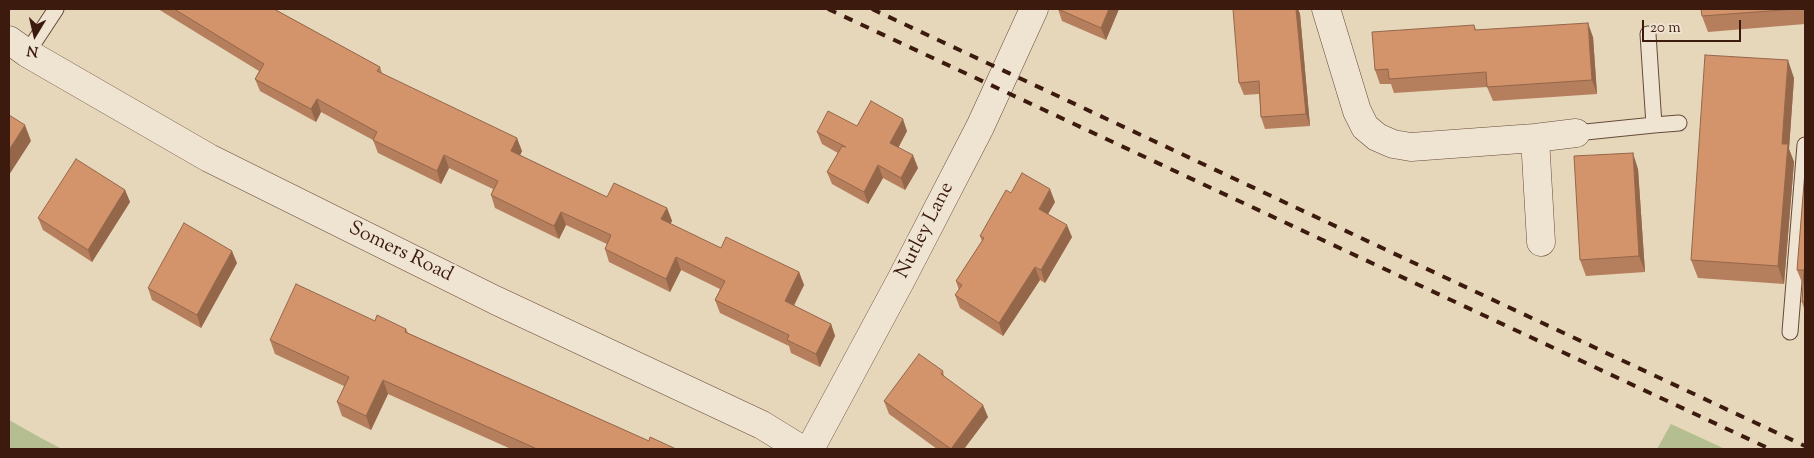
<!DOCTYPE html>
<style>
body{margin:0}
#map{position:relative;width:1814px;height:458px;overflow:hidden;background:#e6d6ba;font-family:"Sorts Mill Goudy",serif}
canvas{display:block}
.frame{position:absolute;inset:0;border:10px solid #3c1b0e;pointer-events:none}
.north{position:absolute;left:10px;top:10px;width:50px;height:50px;-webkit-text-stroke:4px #efe4d2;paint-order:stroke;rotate:189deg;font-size:14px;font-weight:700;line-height:20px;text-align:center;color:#3c1b0e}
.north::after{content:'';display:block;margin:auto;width:18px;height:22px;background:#3c1b0e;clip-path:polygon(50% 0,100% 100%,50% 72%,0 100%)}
.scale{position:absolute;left:1642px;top:20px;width:99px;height:22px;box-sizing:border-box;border:2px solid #3c1b0e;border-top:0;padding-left:6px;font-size:15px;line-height:18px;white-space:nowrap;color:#3c1b0e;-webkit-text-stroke:4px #efe4d2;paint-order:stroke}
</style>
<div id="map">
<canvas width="1814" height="458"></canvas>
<div class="frame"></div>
<div class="north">N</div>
<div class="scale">20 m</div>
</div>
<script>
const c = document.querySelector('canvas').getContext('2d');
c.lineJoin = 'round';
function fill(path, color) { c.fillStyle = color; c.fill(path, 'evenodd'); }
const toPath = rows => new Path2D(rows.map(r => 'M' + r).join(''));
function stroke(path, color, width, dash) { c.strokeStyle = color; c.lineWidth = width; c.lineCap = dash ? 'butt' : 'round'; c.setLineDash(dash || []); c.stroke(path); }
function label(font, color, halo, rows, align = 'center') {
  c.font = font + ' "Sorts Mill Goudy",serif'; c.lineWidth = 4.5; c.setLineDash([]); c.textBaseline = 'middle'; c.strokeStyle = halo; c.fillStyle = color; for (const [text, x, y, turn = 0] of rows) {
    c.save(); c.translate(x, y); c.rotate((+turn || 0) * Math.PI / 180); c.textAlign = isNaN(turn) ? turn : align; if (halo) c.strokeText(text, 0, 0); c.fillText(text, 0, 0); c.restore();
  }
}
const green = toPath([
 [9,420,39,437,62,449,9,449],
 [1671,424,1725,449,1657,449]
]);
const lane = toPath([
 [27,53,56,9],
 [1654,125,1679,123],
 [1576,133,1654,125,1648,34],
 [1790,332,1805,145]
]);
const street = toPath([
 [1326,9,1357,111,1365,127,1377,137,1393,144,1411,147,1535,138,1576,133],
 [9,40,27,53,209,158,495,300,762,425,801,449],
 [1535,138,1541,242],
 [810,449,902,278,980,127,1034,9]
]);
const rail = toPath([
 [828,9,1770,449],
 [872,9,1805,446]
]);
const wall = toPath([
 [158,9,274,9,380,67,382,73,522,151,520,155,607,197,667,208,672,221,670,224,721,248,799,272,804,285,794,306,831,324,835,336,820,367,791,353,789,346,720,313,715,300,720,289,681,270,670,292,609,262,605,249,607,244,566,225,559,239,495,208,491,195,493,189,449,168,441,184,378,153,373,140,321,112,316,122,260,91,255,79,259,71],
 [1058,9,1119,9,1106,40,1062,21],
 [1236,9,1298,9,1300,14,1310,126,1265,129,1261,117,1259,94,1244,95,1239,83],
 [1701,9,1805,9,1805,24,1708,32,1702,16],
 [1474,25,1476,30,1593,37,1597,94,1493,101,1487,87,1394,93,1391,84,1380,84,1375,70],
 [1794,78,1789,149,1794,162,1784,284,1698,278,1691,260],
 [857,126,907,131,898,148,918,168,905,190,883,178,868,204,832,184,827,172,838,153,822,144,817,132],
 [1638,169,1645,272,1586,276,1580,260],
 [1805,171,1805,312,1802,302,1803,285,1797,270],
 [125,190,130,202,92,262,43,230,38,218],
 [1055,202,1048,214,1072,237,1045,283,1040,280,1003,336,960,308,955,295,959,290,956,281,982,241,980,236],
 [237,263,201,328,152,300,148,288],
 [375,321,406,329,408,333,649,441,676,449,511,449,388,394,371,430,342,416,337,402,344,386,275,354,270,340],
 [943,371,944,376,988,417,964,449,937,449,889,414,884,401]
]);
const shadedWall = toPath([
 [1109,9,1119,9,1106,40,1101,28],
 [1296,9,1298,9,1300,14,1310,126,1306,114],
 [1588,23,1593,37,1597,94,1592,80],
 [1788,60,1794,78,1789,149,1794,162,1784,284,1778,266,1782,144],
 [317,99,321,112,316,122,311,109],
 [903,119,907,131,894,156,890,143],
 [25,125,31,141,9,175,9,150],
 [517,138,522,151,516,164,511,151],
 [1633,153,1638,169,1645,272,1639,256],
 [444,155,449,168,441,184,437,171],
 [913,155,918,168,905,190,901,178],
 [878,165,883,178,868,204,864,192],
 [1050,189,1055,202,1044,221,1039,209],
 [125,190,130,202,92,262,88,250],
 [667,208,672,221,666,232,661,219],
 [561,212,566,225,559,239,554,226],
 [1067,225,1072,237,1045,283,1041,270],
 [232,251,237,263,201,328,197,315],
 [676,257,681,270,670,292,666,279],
 [1035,267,1040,280,1003,336,999,323],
 [799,272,804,285,789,314,785,301],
 [831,324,835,336,820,367,816,354],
 [383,380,388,394,371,430,366,416],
 [983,405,988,417,964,449,951,449]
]);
const building = toPath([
 [174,9,274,9,380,67,377,71,517,138,511,151,607,197,614,183,667,208,661,219,721,248,726,237,799,272,785,301,831,324,816,354,787,340,789,335,715,300,725,281,676,257,666,279,605,249,611,235,561,212,554,226,491,195,498,181,444,155,437,171,373,140,377,132,317,99,311,109,255,79,264,64,174,9],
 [1058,9,1109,9,1101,28,1058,9],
 [1233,9,1296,9,1306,114,1261,117,1259,81,1239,83,1233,9],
 [1701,9,1796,9,1702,16,1701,9],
 [1588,23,1592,80,1487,87,1486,72,1389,79,1388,69,1375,70,1372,32,1474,25,1475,30,1588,23],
 [1705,55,1788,60,1782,144,1788,144,1778,266,1691,260,1705,55],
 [871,101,903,119,890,143,913,155,901,178,878,165,864,192,827,172,842,146,846,147,817,132,828,111,857,126,871,101],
 [9,115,25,125,9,150,9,115],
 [1633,153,1639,256,1580,260,1574,156,1633,153],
 [76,159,125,190,88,250,38,218,76,159],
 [1805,171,1805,302,1802,302,1804,270,1797,270,1805,171],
 [1022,173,1050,189,1039,209,1067,225,1041,270,1035,267,999,323,955,295,962,285,956,281,984,238,980,236,1006,190,1011,193,1022,173],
 [184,223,232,251,197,315,148,288,184,223],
 [296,284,375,321,377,315,406,329,405,332,649,441,650,437,676,449,537,449,383,380,366,416,337,402,349,377,270,340,296,284],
 [919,354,943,371,941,374,983,405,951,449,884,401,919,354]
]);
const streetNames = [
 ["Nutley Lane",926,231,-63],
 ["Somers Road",400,253,26]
];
fill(green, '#b5be90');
stroke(lane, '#664a39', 17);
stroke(street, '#664a39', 29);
stroke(lane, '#efe4d2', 15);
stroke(street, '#efe4d2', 28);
stroke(rail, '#3c1b0e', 4, [9, 9]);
fill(wall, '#b57e5c');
fill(shadedWall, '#94674b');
fill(building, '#d3936b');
stroke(building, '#94674b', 1);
label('20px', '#3c1b0e', '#efe4d2', streetNames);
</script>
